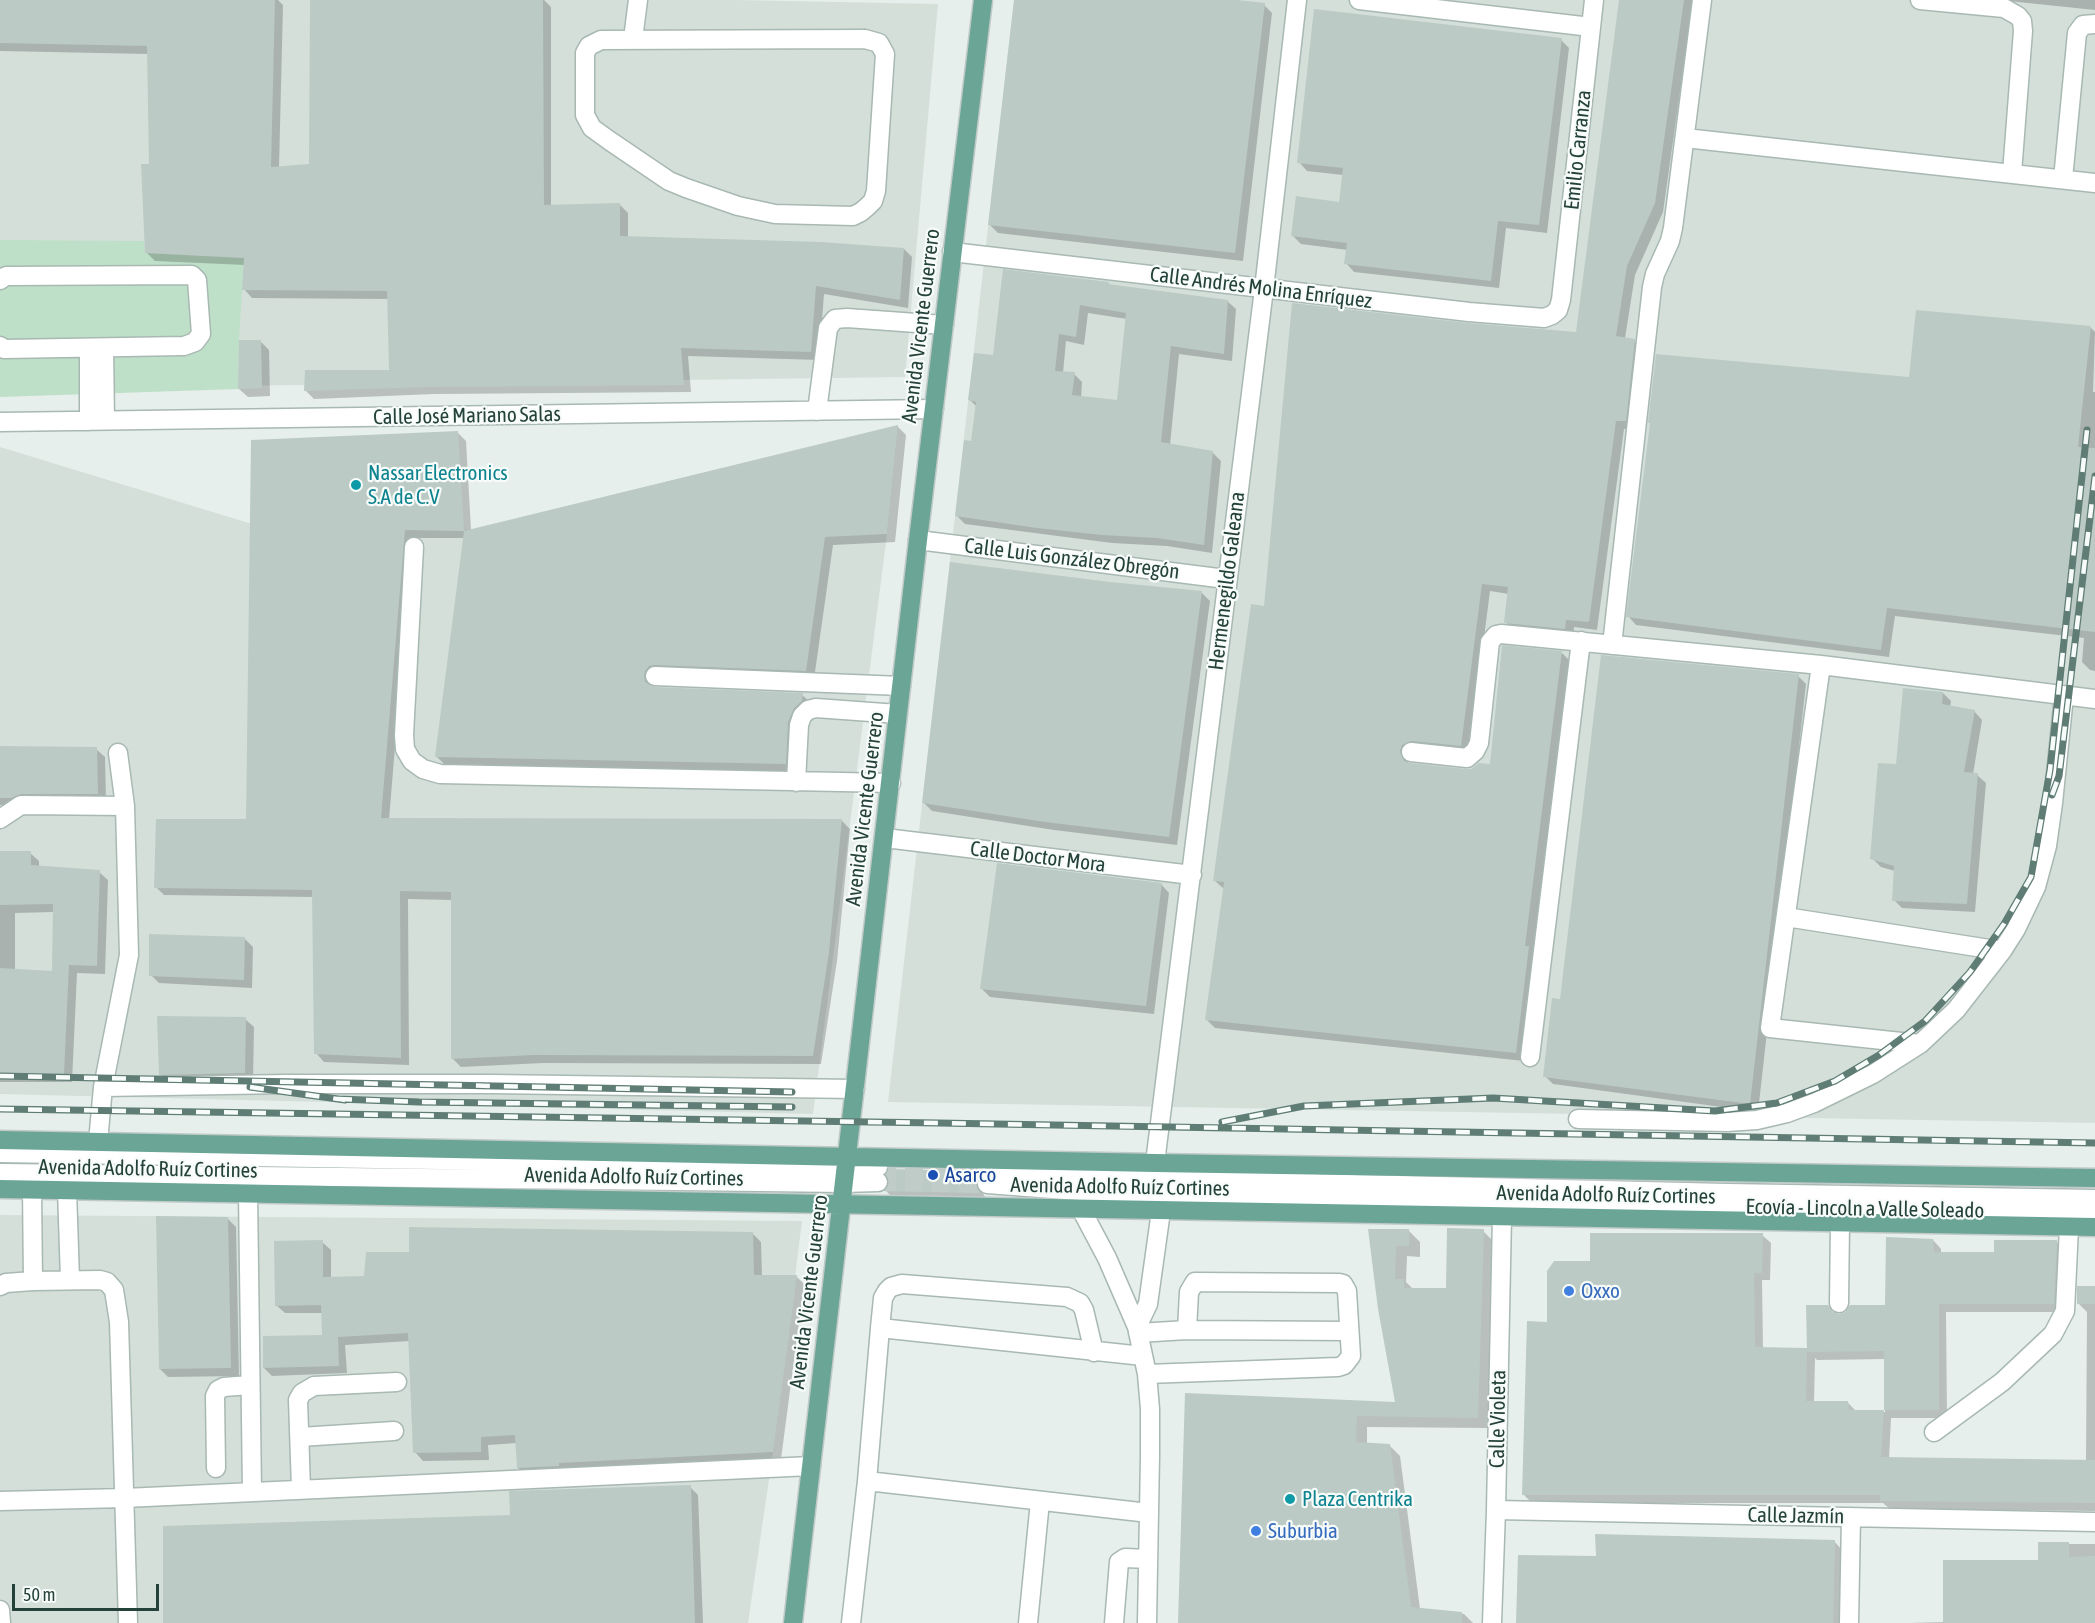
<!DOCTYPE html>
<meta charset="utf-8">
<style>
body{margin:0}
#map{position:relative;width:2095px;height:1623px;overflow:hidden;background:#e6efeb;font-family:"Asap Condensed",sans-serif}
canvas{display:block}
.scale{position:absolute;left:12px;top:1584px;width:147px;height:27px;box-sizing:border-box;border:3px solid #24423a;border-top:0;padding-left:8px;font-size:18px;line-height:21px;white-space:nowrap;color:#24423a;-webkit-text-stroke:4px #f7fbf9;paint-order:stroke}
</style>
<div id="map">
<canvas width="2095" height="1623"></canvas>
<div class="scale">50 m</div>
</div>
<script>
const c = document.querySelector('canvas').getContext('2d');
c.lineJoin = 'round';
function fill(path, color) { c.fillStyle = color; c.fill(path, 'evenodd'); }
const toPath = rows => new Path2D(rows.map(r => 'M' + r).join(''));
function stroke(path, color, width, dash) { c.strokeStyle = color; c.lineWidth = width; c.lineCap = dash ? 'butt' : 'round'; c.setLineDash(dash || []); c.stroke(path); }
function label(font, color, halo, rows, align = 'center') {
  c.font = font + ' "Asap Condensed",sans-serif'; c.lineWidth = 4.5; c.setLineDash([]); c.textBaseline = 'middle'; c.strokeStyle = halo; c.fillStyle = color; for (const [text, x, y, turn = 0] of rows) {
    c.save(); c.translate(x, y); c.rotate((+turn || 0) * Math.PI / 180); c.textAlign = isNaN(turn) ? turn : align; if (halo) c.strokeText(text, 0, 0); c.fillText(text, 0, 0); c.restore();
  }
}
const built = toPath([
 [0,0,736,0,938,4,905,377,0,389],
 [1014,0,2095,0,2095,1123,888,1102],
 [898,425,887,534,813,1114,0,1094,0,447,252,524,464,531],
 [0,1215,802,1221,773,1452,748,1623,0,1623]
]);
const green = toPath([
 [0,240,144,241,145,253,244,258,239,340,238,389,0,397]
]);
const shadow = toPath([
 [0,0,278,0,283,5,279,168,310,165,311,0,544,0,551,7,551,206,620,205,628,213,628,237,904,249,912,257,908,308,824,294,819,360,688,356,691,392,434,394,314,399,306,391,390,372,389,299,252,298,244,289,245,265,155,261,146,252,151,166,149,54,0,51],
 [1016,0,1223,0,1264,5,1272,13,1243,261,998,233,990,225],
 [1620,0,1693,0,1663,212,1635,275,1625,338,1634,341,1643,349,1634,429,1624,429,1597,630,1574,627,1573,637,1514,631,1506,622,1509,594,1490,591,1469,754,1408,759,1408,765,1466,771,1492,766,1562,653,1570,661,1533,953,1536,956,1524,1061,1215,1028,1207,1020,1224,889,1214,880,1265,608,1468,325,1577,333],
 [1999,0,2095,0,2095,10],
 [1561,40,1569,48,1547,233,1506,228,1499,288,1354,272,1346,263,1348,250,1301,244,1293,236,1340,203,1343,175,1307,171,1299,162],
 [1108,283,1111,286,1227,301,1236,309,1232,361,1179,354,1170,445,1212,452,1221,461,1212,553,1167,546,1112,543,965,524,957,516,973,443,977,407,970,400,995,357],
 [1088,313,1127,319,1118,401,1081,398,1082,382,1074,374,1063,373,1066,341,1084,345],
 [2091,328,2095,332,2093,392,2095,392,2095,671,2090,670,2082,662,2084,638,1895,616,1889,657,1636,625,1628,616,1910,379],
 [261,342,269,350,270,396,248,397,239,389],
 [898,427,906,435,895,542,833,545,814,679,653,679,652,688,802,695,811,703,794,772,444,764,436,756,465,538,412,538,389,820,842,821,850,829,837,961,821,1064,543,1063,461,1067,452,1058,452,900,408,899,409,1065,324,1062,316,1053,314,897,164,895,156,887,247,820,458,433,466,441,471,530],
 [1110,583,1201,592,1210,601,1177,845,1054,830,932,811,924,803],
 [1798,676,1806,684,1758,1112,1553,1084,1545,1076,1561,1001],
 [1943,693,1951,701,1950,707,1974,711,1982,720,1973,774,1977,775,1986,783,1975,912,1902,908,1894,900,1895,871,1881,867,1872,858,1897,766],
 [0,748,96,749,105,757,106,802,0,805],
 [0,852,30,853,39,861,39,867,99,872,108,880,105,974,77,973,72,1082,0,1082],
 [54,912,53,973,15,970,15,913],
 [1161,884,1169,893,1154,1014,990,997,982,989],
 [244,938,253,947,252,988,159,983,151,975],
 [245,1019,254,1027,253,1081,169,1083,160,1074],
 [977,1172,987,1185,983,1193,987,1201,894,1199,886,1191],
 [227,1218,236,1227,239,1376,168,1377,160,1369],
 [1370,1230,1409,1231,1420,1242,1420,1257,1407,1256,1406,1282,1414,1290,1447,1290,1483,1231,1494,1242,1488,1428,1367,1427,1367,1444,1389,1445,1400,1456,1420,1609,1464,1614,1473,1623,1180,1623,1187,1395,1397,1404],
 [753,1234,761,1242,762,1276,796,1276,804,1284,781,1459,527,1476,518,1468,517,1443,488,1445,489,1460,423,1461,415,1452,410,1341,345,1345,347,1373,272,1376,264,1368,324,1337,323,1313,285,1313,276,1305,322,1242,331,1250,331,1278,365,1277,411,1254],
 [1762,1235,1771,1243,1770,1280,1762,1280,1763,1349,1809,1349,1828,1307,1836,1315,1886,1307,1933,1240,1941,1249,1941,1254,1995,1254,2056,1241,2065,1250,2062,1312,1946,1312,1947,1418,1891,1418,1889,1459,2086,1461,2087,1312,2078,1303,2095,1287,2095,1511,1890,1509,1883,1503,1532,1503,1523,1494,1548,1323,1592,1262],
 [1815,1358,1817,1360,1886,1359,1885,1412,1856,1411,1848,1403,1814,1402],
 [690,1487,698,1495,703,1623,165,1623,512,1517],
 [1834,1541,1842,1550,1841,1623,1518,1623,1597,1558],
 [2040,1544,2095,1544,2095,1623,1909,1623,1945,1622,2040,1562]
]);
const building = toPath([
 [0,0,275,0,271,167,309,164,310,0,543,0,544,205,620,203,620,236,821,242,904,248,900,300,816,286,811,352,681,348,684,385,425,387,304,391,305,370,389,370,387,291,242,290,244,258,145,253,141,164,149,164,147,46,0,43],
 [1014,0,1237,0,1265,3,1235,253,988,225],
 [1619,0,1684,0,1655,203,1627,266,1616,336,1635,339,1626,421,1616,421,1589,622,1566,620,1565,629,1504,623,1508,587,1482,584,1461,746,1412,741,1402,745,1400,751,1404,761,1410,763,1466,769,1471,769,1479,763,1490,764,1502,645,1562,651,1525,946,1529,946,1516,1053,1205,1020,1224,882,1213,881,1251,604,1264,606,1292,303,1468,323,1576,332],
 [1314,9,1562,38,1539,225,1498,221,1491,281,1344,264,1347,243,1291,236,1296,196,1339,202,1343,168,1297,163],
 [1003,269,1109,282,1108,284,1228,300,1224,354,1171,346,1161,442,1213,451,1204,545,1157,538,1102,535,1037,528,955,516,964,440,971,441,976,402,968,400,974,353,993,355],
 [1080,305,1126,313,1117,400,1072,395,1075,372,1055,371,1059,334,1076,337],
 [1916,310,2091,326,2078,447,2095,448,2095,632,1887,608,1881,650,1626,617,1650,423,1648,423,1656,354,1909,377],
 [239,340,261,340,262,388,238,389],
 [898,425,887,534,825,537,806,671,655,665,649,666,645,671,644,676,645,682,655,687,803,693,802,701,794,708,788,722,786,764,435,757,464,531],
 [458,431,464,531,405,530,381,818,842,819,829,952,813,1056,534,1055,451,1059,451,892,400,891,401,1058,314,1054,312,890,154,888,156,819,246,819,251,440],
 [950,562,1110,582,1202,591,1169,837,1045,822,922,803],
 [1601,655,1799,674,1750,1104,1543,1077,1552,998,1560,999],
 [1903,688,1943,692,1942,704,1975,710,1964,772,1978,773,1967,904,1892,901,1894,866,1870,859,1878,763,1896,764],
 [0,746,97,747,98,794,21,794,11,798,0,798],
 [0,851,31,851,31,865,100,870,97,966,69,965,64,1074,0,1074,0,968,52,971,53,904,0,905],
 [997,863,1162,883,1146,1006,980,989],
 [149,934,245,937,244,980,149,976],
 [157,1016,246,1017,245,1073,159,1075],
 [889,1169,977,1171,980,1176,976,1184,980,1193,884,1191,889,1182,886,1174],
 [156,1216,228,1217,231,1368,159,1369],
 [409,1227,753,1232,754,1275,797,1275,773,1452,559,1463,559,1466,517,1468,515,1435,481,1437,481,1452,413,1453,408,1333,338,1337,339,1366,263,1368,263,1336,322,1335,321,1305,275,1306,274,1241,323,1240,323,1277,364,1276,366,1252,409,1252],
 [1447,1228,1484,1229,1478,1418,1357,1416,1356,1442,1390,1444,1411,1607,1462,1612,1462,1623,1178,1623,1185,1393,1395,1402,1378,1309,1368,1229,1409,1229,1409,1246,1396,1246,1395,1279,1404,1279,1404,1288,1446,1288],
 [1590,1233,1763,1233,1762,1273,1754,1273,1755,1347,1807,1348,1806,1401,1848,1401,1849,1410,1884,1410,1881,1457,2095,1460,2095,1503,1880,1501,1880,1495,1522,1495,1527,1321,1547,1322,1547,1271,1554,1261,1590,1261],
 [1886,1237,1933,1239,1934,1252,1994,1252,1994,1240,2057,1240,2054,1304,1939,1304,1939,1410,1884,1410,1884,1351,1807,1352,1806,1305,1828,1305,1833,1312,1839,1314,1845,1312,1850,1305,1885,1305],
 [2077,1286,2095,1286,2095,1304,2077,1304],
 [691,1485,695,1623,163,1623,163,1526,510,1515,509,1491],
 [1595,1534,1835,1540,1833,1623,1516,1623,1518,1555,1596,1556],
 [2038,1542,2069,1542,2069,1557,2095,1556,2095,1623,1943,1623,1943,1560,2038,1560]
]);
const minorTunnel = toPath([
 [878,1167,988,1169],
 [878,1182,987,1184]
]);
const minor = toPath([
 [1359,0,1591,27],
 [1920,0,2004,8,2018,16,2022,21,2023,31,2012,173],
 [633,39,638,0],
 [865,39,879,43,885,54,876,191,873,201,868,206,861,212,853,216,775,214,738,206,686,188,669,181,610,141,592,128,585,115,585,53,589,46,601,40,865,39],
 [1685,138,2095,183],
 [2063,179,2077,33,2083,25,2095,24],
 [952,252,1469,312,1544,318,1552,315,1558,310,1561,300,1594,0],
 [0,280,6,276,192,275,197,280,201,334,195,342,184,346,4,349,0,346],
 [89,348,89,421],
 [104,348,105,420],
 [817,411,828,328,835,319,847,318,944,325],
 [0,422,934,409],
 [918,540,1226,579],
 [414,547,404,735,405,749,412,761,423,769,440,774,891,783],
 [1612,645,1652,287,1655,274,1670,241,1673,228,1702,0],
 [1821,665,1770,1028,1920,1044],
 [655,676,901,686],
 [1411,752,1467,758,1475,751,1479,743,1490,642,1496,635,1501,634,1821,665,2095,699],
 [796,782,799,725,802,716,808,710,816,708,898,714],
 [0,819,21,805,125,806],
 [885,838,1192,875],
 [1786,917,2002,951],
 [1530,1057,1581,641],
 [103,1087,129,955,125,806,118,753],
 [1578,1119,1727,1122,1757,1120,1787,1113,1814,1103,1873,1074,1920,1044,1956,1010,2002,951,2016,929,2036,887,2047,846,2053,803,2064,696],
 [98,1142,103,1087,286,1084,491,1084,855,1089],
 [0,1153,878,1167],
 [1155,1163,1264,289,1297,0],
 [988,1169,1147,1179,1727,1193,2095,1199],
 [0,1173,844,1183,878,1182],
 [987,1184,1145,1196,1453,1203,2095,1212],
 [32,1189,33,1281],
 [67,1190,70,1280],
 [248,1193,252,1492],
 [1081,1209,1107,1258,1137,1327,1147,1374,1150,1409,1150,1456,1147,1623],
 [0,1286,6,1283,33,1281,100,1280,107,1282,114,1290,119,1322,128,1623],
 [1839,1303,1840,1223],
 [1137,1327,1148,1304,1161,1211],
 [880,1328,883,1298,887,1291,891,1287,902,1284,1067,1297,1080,1303,1084,1310,1094,1352],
 [1138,1333,1187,1330,1349,1331],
 [1147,1374,1338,1367,1344,1365,1351,1356,1347,1291,1343,1284,1339,1283,1195,1282,1189,1292,1187,1330],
 [1934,1432,2002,1382,2053,1334,2065,1311,2069,1227],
 [300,1437,394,1431],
 [216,1468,215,1396,218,1390,224,1387,250,1385],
 [867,1481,1149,1513],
 [301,1489,298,1400,302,1393,314,1386,397,1382],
 [0,1501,125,1498,811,1466],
 [1496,1510,2095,1522],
 [0,1610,1,1623],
 [851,1623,867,1481,880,1328,1143,1356],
 [1028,1623,1040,1501],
 [1114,1623,1119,1562,1125,1558,1148,1559],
 [1492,1623,1496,1510,1502,1216],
 [1849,1623,1851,1517]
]);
const major = toPath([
 [0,1140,1155,1163,2095,1178],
 [0,1189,2095,1227],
 [793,1623,918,540,983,0]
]);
const rail = toPath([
 [2052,795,2059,776,2095,476],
 [0,1076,792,1092],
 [250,1087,345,1100],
 [338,1099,419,1102,792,1107],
 [0,1109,938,1123,2095,1143],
 [1222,1122,1304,1106,1493,1098,1715,1111,1777,1103,1835,1081,1879,1055,1925,1021,1970,972,2004,924,2031,877,2050,770,2087,430]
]);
const markers = [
 [356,485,6,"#0f9aa8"],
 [933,1175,6,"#1a4fb4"],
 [1569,1291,6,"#3f7fe0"],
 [1290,1499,6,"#0f9aa8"],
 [1256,1531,6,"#3f7fe0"]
];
const streetNames = [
 ["Emilio Carranza",1578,150,-84],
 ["Calle Andrés Molina Enríquez",1261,288,7],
 ["Avenida Vicente Guerrero",921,326,-83],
 ["Calle José Mariano Salas",467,416,-1],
 ["Calle Luis González Obregón",1072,559,7],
 ["Hermenegildo Galeana",1227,581,-83],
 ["Avenida Vicente Guerrero",865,809,-83],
 ["Calle Doctor Mora",1038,857,7],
 ["Avenida Adolfo Ruíz Cortines",148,1169,1],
 ["Avenida Adolfo Ruíz Cortines",634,1177,1],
 ["Avenida Adolfo Ruíz Cortines",1120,1187,1],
 ["Avenida Adolfo Ruíz Cortines",1606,1195,1],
 ["Ecovía - Lincoln a Valle Soleado",1865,1209,1],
 ["Avenida Vicente Guerrero",809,1292,-83],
 ["Calle Violeta",1498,1419,-89],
 ["Calle Jazmín",1796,1516,1]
];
const cultureNames = [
 ["Nassar Electronics",368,473],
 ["S.A de C.V",368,497],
 ["Plaza Centrika",1302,1499]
];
const transitNames = [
 ["Asarco",945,1175]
];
const shopNames = [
 ["Oxxo",1581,1291],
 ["Suburbia",1268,1531]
];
fill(built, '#d4dfda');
fill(green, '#bfe0c8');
fill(shadow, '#0003');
fill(building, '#bbcac4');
stroke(minorTunnel, '#bfccc8', 18, [18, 9]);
stroke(minor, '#a8b8b2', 21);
stroke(major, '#c2cac8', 21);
stroke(minor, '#fff', 18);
stroke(major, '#6aa596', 18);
stroke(rail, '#5f7d75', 7);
stroke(rail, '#f7fbf9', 4.5, [14]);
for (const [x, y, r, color] of markers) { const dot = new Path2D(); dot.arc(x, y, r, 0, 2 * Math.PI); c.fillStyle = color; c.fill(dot); stroke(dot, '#f7fbf9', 2); }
label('21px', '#24423a', '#f7fbf9', streetNames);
label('21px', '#0d838f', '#f7fbf9', cultureNames, 'left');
label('21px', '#164399', '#f7fbf9', transitNames, 'left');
label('21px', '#366cbe', '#f7fbf9', shopNames, 'left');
</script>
